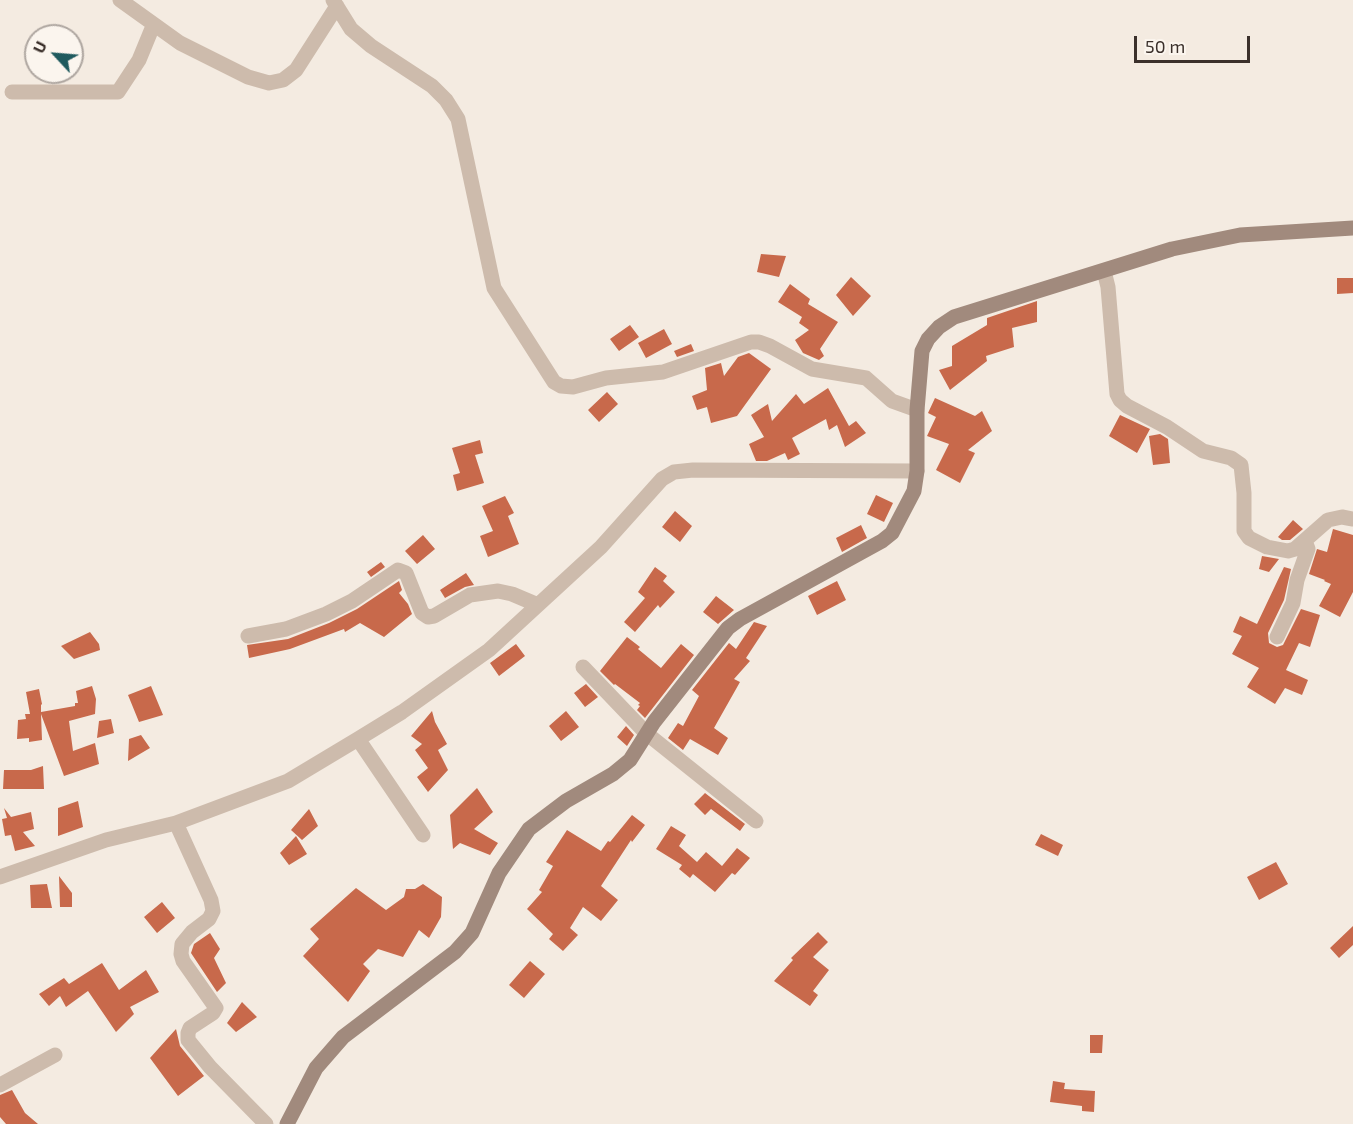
<!DOCTYPE html>
<style>
body{margin:0}
#map{position:relative;width:1353px;height:1124px;overflow:hidden;background:#f4ebe1;font-family:"Exo 2",sans-serif}
canvas{display:block}
.north{position:absolute;left:24px;top:24px;width:60px;height:60px;box-sizing:border-box;background:#fbf5ee;border:2px solid #aea6a0;border-radius:50%;rotate:296deg;font-size:16px;font-weight:700;line-height:24px;text-align:center;color:#3b302b}
.north::after{content:'';display:block;margin:auto;width:21px;height:27px;background:#1f5a5e;clip-path:polygon(50% 0,100% 100%,50% 72%,0 100%)}
.scale{position:absolute;left:1134px;top:36px;width:116px;height:27px;box-sizing:border-box;border:3px solid #3b302b;border-top:0;padding-left:8px;font-size:18px;line-height:21px;white-space:nowrap;color:#3b302b;-webkit-text-stroke:4px #fbf5ee;paint-order:stroke}
</style>
<div id="map">
<canvas width="1353" height="1124"></canvas>
<div class="north">U</div>
<div class="scale">50 m</div>
</div>
<script>
const c = document.querySelector('canvas').getContext('2d');
c.lineJoin = 'round';
function fill(path, color) { c.fillStyle = color; c.fill(path, 'evenodd'); }
const toPath = rows => new Path2D(rows.map(r => 'M' + r).join(''));
function stroke(path, color, width, dash) { c.strokeStyle = color; c.lineWidth = width; c.lineCap = dash ? 'butt' : 'round'; c.setLineDash(dash || []); c.stroke(path); }
const building = toPath([
 [761,254,786,256,779,277,757,272],
 [851,277,871,296,853,316,836,295],
 [1337,278,1353,278,1353,293,1337,294],
 [790,284,810,299,808,304,838,322,820,349,824,356,819,360,803,353,795,340,809,330,799,323,802,317,778,302],
 [1037,301,1037,322,1012,328,1014,347,986,356,987,361,950,390,939,370,952,366,952,346,987,325,987,318],
 [630,325,639,337,619,351,610,339],
 [664,329,672,344,646,358,638,343],
 [691,344,694,351,677,357,674,351],
 [749,353,771,369,737,416,711,423,707,407,697,410,692,396,707,390,705,368,721,363,724,376,738,357],
 [828,388,849,426,856,421,866,433,845,447,837,425,829,430,826,419,792,438,800,454,788,460,785,453,767,461,756,461,749,444,764,437,751,415,768,404,772,421,796,394,804,404],
 [607,392,618,404,599,422,588,410],
 [935,398,975,416,982,411,992,431,968,450,975,453,960,483,936,470,949,444,927,436,936,417,928,413],
 [1120,415,1150,429,1137,453,1109,436],
 [1160,434,1168,439,1170,463,1153,465,1149,436],
 [480,440,483,453,475,455,484,483,457,491,453,475,460,473,452,448],
 [876,495,893,503,884,522,867,514],
 [505,496,514,513,508,516,519,544,488,557,480,536,493,531,482,506],
 [675,511,692,526,680,542,662,527],
 [1293,520,1303,529,1290,540,1282,540,1278,537],
 [861,525,867,538,842,552,836,538],
 [1333,529,1353,535,1353,592,1340,617,1319,606,1331,584,1324,581,1325,580,1309,574,1317,549,1327,552],
 [423,535,435,549,417,564,405,551],
 [1262,556,1279,559,1269,572,1259,569],
 [381,562,385,567,371,577,367,572],
 [655,567,667,576,663,581,675,592,660,608,658,605,635,632,624,622,645,598,638,592],
 [1284,567,1291,569,1284,600,1268,633,1269,643,1277,647,1283,645,1301,609,1320,615,1310,647,1299,643,1286,670,1308,680,1302,695,1285,688,1275,704,1247,687,1259,668,1232,654,1242,636,1233,632,1240,616,1257,624],
 [466,573,474,585,465,587,445,598,440,590],
 [399,581,402,590,399,593,408,604,412,614,384,637,360,623,345,632,344,629,290,649,249,658,247,645,288,639,329,623,357,609],
 [837,581,846,600,817,615,808,596],
 [716,596,734,610,718,624,703,612],
 [754,622,767,626,746,658,750,661,734,679,740,682,714,728,728,738,718,755,690,739,683,750,668,738,678,723,683,726,699,696,692,690,729,643,736,649],
 [90,632,99,644,100,650,74,659,61,646],
 [627,637,640,647,638,649,661,668,681,644,694,655,645,718,637,710,640,706,638,705,640,703,615,684,614,685,600,671],
 [516,644,525,656,499,676,490,663],
 [586,684,598,697,585,707,574,693],
 [92,686,96,699,95,714,69,721,73,751,95,743,99,764,64,776,41,714,42,740,29,742,29,738,17,739,18,720,26,719,25,714,30,714,26,692,39,689,42,704,41,705,41,712,75,706,75,703,78,703,76,691],
 [151,686,163,715,139,722,128,695],
 [432,711,435,722,447,744,438,750,448,770,428,792,417,777,428,768,415,750,422,744,411,736],
 [566,711,579,727,561,741,549,726],
 [111,719,114,733,97,738,99,721],
 [626,726,634,735,627,746,617,737],
 [141,735,150,748,128,761,129,739],
 [43,766,44,789,3,789,4,770,31,770],
 [477,788,493,812,474,829,498,843,490,855,460,843,453,849,450,815],
 [705,793,745,824,740,831,711,809,705,815,694,804],
 [78,801,83,827,58,836,58,808],
 [4,808,11,817,31,812,34,829,23,832,35,846,15,851,11,835,5,836,2,819,7,818],
 [309,809,318,826,302,840,291,830],
 [632,815,645,825,632,842,631,840,601,886,618,900,601,921,583,907,570,928,578,935,563,951,549,939,553,934,527,909,542,892,539,890,553,866,546,862,567,830,601,851,608,841,610,842],
 [671,826,686,835,679,846,697,862,706,852,722,866,737,848,750,858,735,875,732,873,715,892,693,874,690,878,679,869,682,865,656,849],
 [1041,834,1063,845,1058,856,1035,845],
 [296,836,307,854,289,865,280,853],
 [1276,862,1288,884,1259,900,1247,877],
 [59,876,72,893,72,907,60,907],
 [47,884,52,908,31,908,30,885],
 [423,884,442,897,441,917,429,938,419,930,403,957,378,949,363,964,370,971,348,1002,303,956,319,939,310,929,356,888,386,910,404,897,406,889,415,889],
 [162,902,175,918,157,933,144,917],
 [1353,926,1353,945,1339,958,1330,948],
 [818,932,828,942,813,957,829,970,813,991,818,995,810,1006,774,981,793,960,791,958],
 [210,933,220,949,214,958,226,983,217,992,191,953,194,944],
 [530,961,545,974,524,998,509,985],
 [102,963,119,990,146,970,159,992,130,1007,134,1014,116,1032,88,991,66,1007,60,996,49,1006,39,994,64,978,69,984],
 [242,1002,257,1017,236,1032,227,1023],
 [176,1029,180,1046,204,1076,178,1096,150,1058],
 [1090,1035,1103,1035,1102,1053,1090,1053],
 [1053,1081,1065,1083,1064,1089,1095,1091,1094,1112,1082,1111,1082,1106,1050,1102],
 [12,1090,25,1113,38,1124,6,1124,0,1117,0,1095]
]);
const street = toPath([
 [120,0,180,43,248,77,269,83,283,80,296,70,337,6],
 [333,0,351,29,371,46,432,86,446,100,458,119,494,288,554,382,561,386,573,387,606,378,663,372,751,342,759,342,770,346,812,369,866,378,892,401,917,410],
 [12,92,118,92,139,60,153,26],
 [1104,271,1108,287,1117,394,1120,400,1127,406,1167,427,1203,451,1231,458,1241,465,1244,493,1244,531,1249,538,1267,547,1288,551,1295,549,1328,520,1342,517,1353,519],
 [248,636,286,629,326,614,352,601,398,570,406,573,422,613,428,617,434,616,470,595,498,591,512,594,538,605],
 [1277,637,1293,603,1297,580,1308,549,1305,541],
 [583,667,646,733,756,821],
 [358,739,423,835],
 [176,823,211,900,213,911,209,919,192,932,182,944,181,954,183,961,216,1008,213,1013,190,1028,188,1033,188,1040,210,1067,266,1124],
 [0,877,106,840,176,823,288,781,358,739,402,712,489,650,601,547,662,479,674,472,693,470,917,471],
 [0,1085,55,1055]
]);
const secondary = toPath([
 [287,1124,316,1068,343,1037,455,952,472,933,499,873,529,829,566,801,613,774,630,760,654,722,728,628,740,619,882,541,892,533,914,491,917,471,917,410,922,351,928,339,939,327,954,317,1172,249,1240,235,1353,228]
]);
fill(building, '#c8694b');
stroke(street, '#cdbbac', 15);
stroke(secondary, '#a18a7d', 15);
</script>
